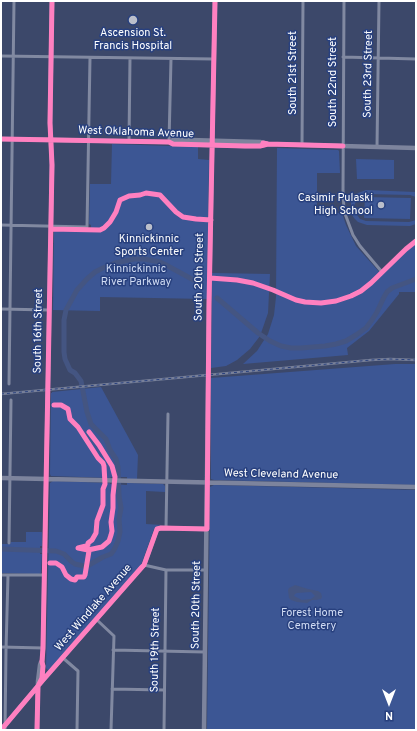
<!DOCTYPE html>
<style>
body{margin:0}
#map{position:relative;width:417px;height:731px;overflow:hidden;background:#3c486a;font-family:Overpass,sans-serif}
canvas{display:block}
.frame{position:absolute;inset:0;border:2px solid #fff;pointer-events:none}
.north{position:absolute;left:369px;top:683px;width:40px;height:40px;-webkit-text-stroke:3px #28407e;paint-order:stroke;rotate:180deg;font-size:11px;font-weight:700;line-height:16px;text-align:center;color:#fff}
.north::after{content:'';display:block;margin:auto;width:14px;height:18px;background:#fff;clip-path:polygon(50% 0,100% 100%,50% 72%,0 100%)}
</style>
<div id="map">
<canvas width="417" height="731"></canvas>
<div class="frame"></div>
<div class="north">N</div>
</div>
<script>
const c = document.querySelector('canvas').getContext('2d');
c.lineJoin = 'round';
function fill(path, color) { c.fillStyle = color; c.fill(path, 'evenodd'); }
const toPath = rows => new Path2D(rows.map(r => 'M' + r).join(''));
function stroke(path, color, width, dash) { c.strokeStyle = color; c.lineWidth = width; c.lineCap = dash ? 'butt' : 'round'; c.setLineDash(dash || []); c.stroke(path); }
function label(font, color, halo, rows, align = 'center') {
  c.font = font + ' Overpass,sans-serif'; c.lineWidth = 3; c.setLineDash([]); c.textBaseline = 'middle'; c.strokeStyle = halo; c.fillStyle = color; for (const [text, x, y, turn = 0] of rows) {
    c.save(); c.translate(x, y); c.rotate((+turn || 0) * Math.PI / 180); c.textAlign = isNaN(turn) ? turn : align; if (halo) c.strokeText(text, 0, 0); c.fillText(text, 0, 0); c.restore();
  }
}
const green = toPath([
 [112,144,198,147,198,159,209,160,207,299,100,297,100,311,53,310,54,230,57,228,91,229,91,225,89,224,90,184,111,184],
 [277,148,338,150,339,151,340,173,317,173,317,213,342,213,346,225,356,246,382,275,408,250,416,244,416,292,399,292,399,294,369,331,347,348,348,355,243,364,257,351,268,334,274,315,276,297],
 [356,159,394,160,394,179,357,179],
 [366,190,416,192,416,197,410,195,364,194,357,199,354,206,355,212,360,219,366,221,409,222,416,220,416,224,410,226,367,225,358,222,354,218,351,213,351,202,353,198,358,193],
 [365,197,411,198,410,219,364,218],
 [212,273,270,274,268,313,260,336,250,349,237,360,226,366,211,368],
 [395,364,416,364,416,485,214,480,211,479,211,378],
 [101,387,138,455,137,479,127,479,127,477,111,477,110,478,51,476,50,474,51,393,52,393,52,392],
 [53,481,110,483,110,484,127,485,127,483,163,484,165,486,165,492,146,491,146,524,162,525,157,526,154,529,141,565,50,669,48,670,46,668,50,483],
 [214,485,416,490,416,730,207,730,210,497,210,487],
 [26,532,42,532,42,546,40,546,40,554,42,554,41,573,39,574,1,573,1,541,2,541,2,544,10,544,11,542,26,542]
]);
const water = toPath([
 [295,585,308,589,318,591,321,593,322,597,321,599,316,600,312,600,307,603,297,602,291,600,289,598,288,590,289,588],
 [311,592,315,596,311,599,302,600,294,596,295,594,297,593]
]);
const river = toPath([
 [217,298,258,333,270,341,281,346,291,348,301,348,325,346,336,344,346,341,356,335,366,328,372,320,377,312,384,297,387,292,392,288,416,279],
 [1,549,56,551,64,554,72,562,75,564,84,566,89,565,103,557,111,554,114,550,118,541,120,532,119,519,121,508,119,496,118,467,116,459,110,450,106,439,91,424,87,412,81,381,75,373,70,370,65,359,64,352,64,320,66,310,77,290,87,279,95,272,103,268,115,263,134,259,144,259,160,262,166,265,201,284]
]);
const street = toPath([
 [344,1,343,190,344,211,353,235,360,246,382,272],
 [1,56,214,59],
 [343,57,416,59],
 [129,141,130,58],
 [169,142,171,59],
 [302,145,303,1],
 [377,147,379,1],
 [1,225,87,227,90,58],
 [210,278,237,280,253,283,273,290,296,300,305,302,321,303,336,301,351,296,361,291,371,283,406,249,416,241],
 [1,309,49,310],
 [9,384,14,1],
 [166,528,168,414],
 [9,543,11,400],
 [144,565,166,570,206,570],
 [1,575,44,575],
 [97,620,114,636,111,730],
 [1,647,43,648],
 [113,650,205,652],
 [63,658,78,671,77,730],
 [112,689,164,690],
 [5,730,6,650,8,575],
 [164,730,166,570]
]);
const secondary = toPath([
 [1,139,169,142,173,144,245,146,260,146,268,144],
 [169,142,173,140,190,140,260,142,268,144,416,148],
 [1,478,416,487],
 [38,686,42,678,43,666,42,662,43,648,52,165,50,123,52,1],
 [1,730,43,680,142,567,144,565,157,529,161,528,207,529],
 [37,730,38,681,40,665,41,662],
 [204,730,209,304,215,1]
]);
const rail = toPath([
 [1,394,371,360,390,359,416,360]
]);
const cycleway = toPath([
 [1,139,169,142,173,144,245,146,260,146,268,144],
 [263,143,268,144,343,146],
 [51,229,100,230,104,228,110,222,116,212,120,200,129,196,140,195,146,193,160,195,176,212,183,217,196,219,211,220],
 [210,278,237,280,253,283,273,290,296,300,305,302,321,303,336,301,351,296,361,291,371,283,406,249,416,241],
 [88,550,102,547,109,541,111,535,112,531,111,522,113,508,113,495,115,477,112,466,107,458,99,445,89,432],
 [50,563,56,563,62,567,66,575,71,579,75,580,77,577,84,577,85,575,89,551,88,550,78,548,86,546,88,545,88,543,92,540,96,533,97,521,103,505,103,489,105,484,104,466,103,463,98,458,78,427,70,419,68,409,61,405,54,405],
 [1,730,43,680,142,567,144,565,157,529,161,528,207,529,209,304,215,1],
 [37,730,38,686,42,678,43,666,42,662,43,648,52,165,50,123,52,1]
]);
const markers = [
 [133,20,5,"#bbbfcb"],
 [381,205,4,"#bbbfcb"],
 [149,227,4,"#bbbfcb"]
];
const poiNames = [
 ["Ascension St.",133,34],
 ["Francis Hospital",133,47],
 ["Casimir Pulaski",373,199,"right"],
 ["High School",373,212,"right"],
 ["Kinnickinnic",149,240],
 ["Sports Center",149,253]
];
const streetNames = [
 ["South 21st Street",294,73,-90],
 ["South 23rd Street",369,74,-89],
 ["South 22nd Street",334,82,-90],
 ["West Oklahoma Avenue",136,133,2],
 ["South 20th Street",200,277,-89],
 ["South 16th Street",39,331,-89],
 ["West Cleveland Avenue",281,475,1],
 ["South 20th Street",197,605,-89],
 ["West Windlake Avenue",94,608,-49],
 ["South 19th Street",156,650,-89]
];
const parkNames = [
 ["Kinnickinnic",136,270],
 ["River Parkway",136,283],
 ["Forest Home",312,614],
 ["Cemetery",312,627]
];
fill(green, '#3c5694');
fill(water, '#445582');
stroke(river, '#445582', 5);
stroke(street, '#8189a1', 3);
stroke(secondary, '#7d849d', 4.5);
stroke(rail, '#788099', 2.5);
stroke(rail, '#28407e', 1, [3]);
stroke(cycleway, '#ff80c0', 5);
for (const [x, y, r, color] of markers) { const dot = new Path2D(); dot.arc(x, y, r, 0, 2 * Math.PI); c.fillStyle = color; c.fill(dot); stroke(dot, '#28407e', 1.5); }
label('11px', '#fff', '#28407e', poiNames);
label('11px', '#fff', '#28407e', streetNames);
label('11px', '#d1dcf4', '#28407e', parkNames);
</script>
